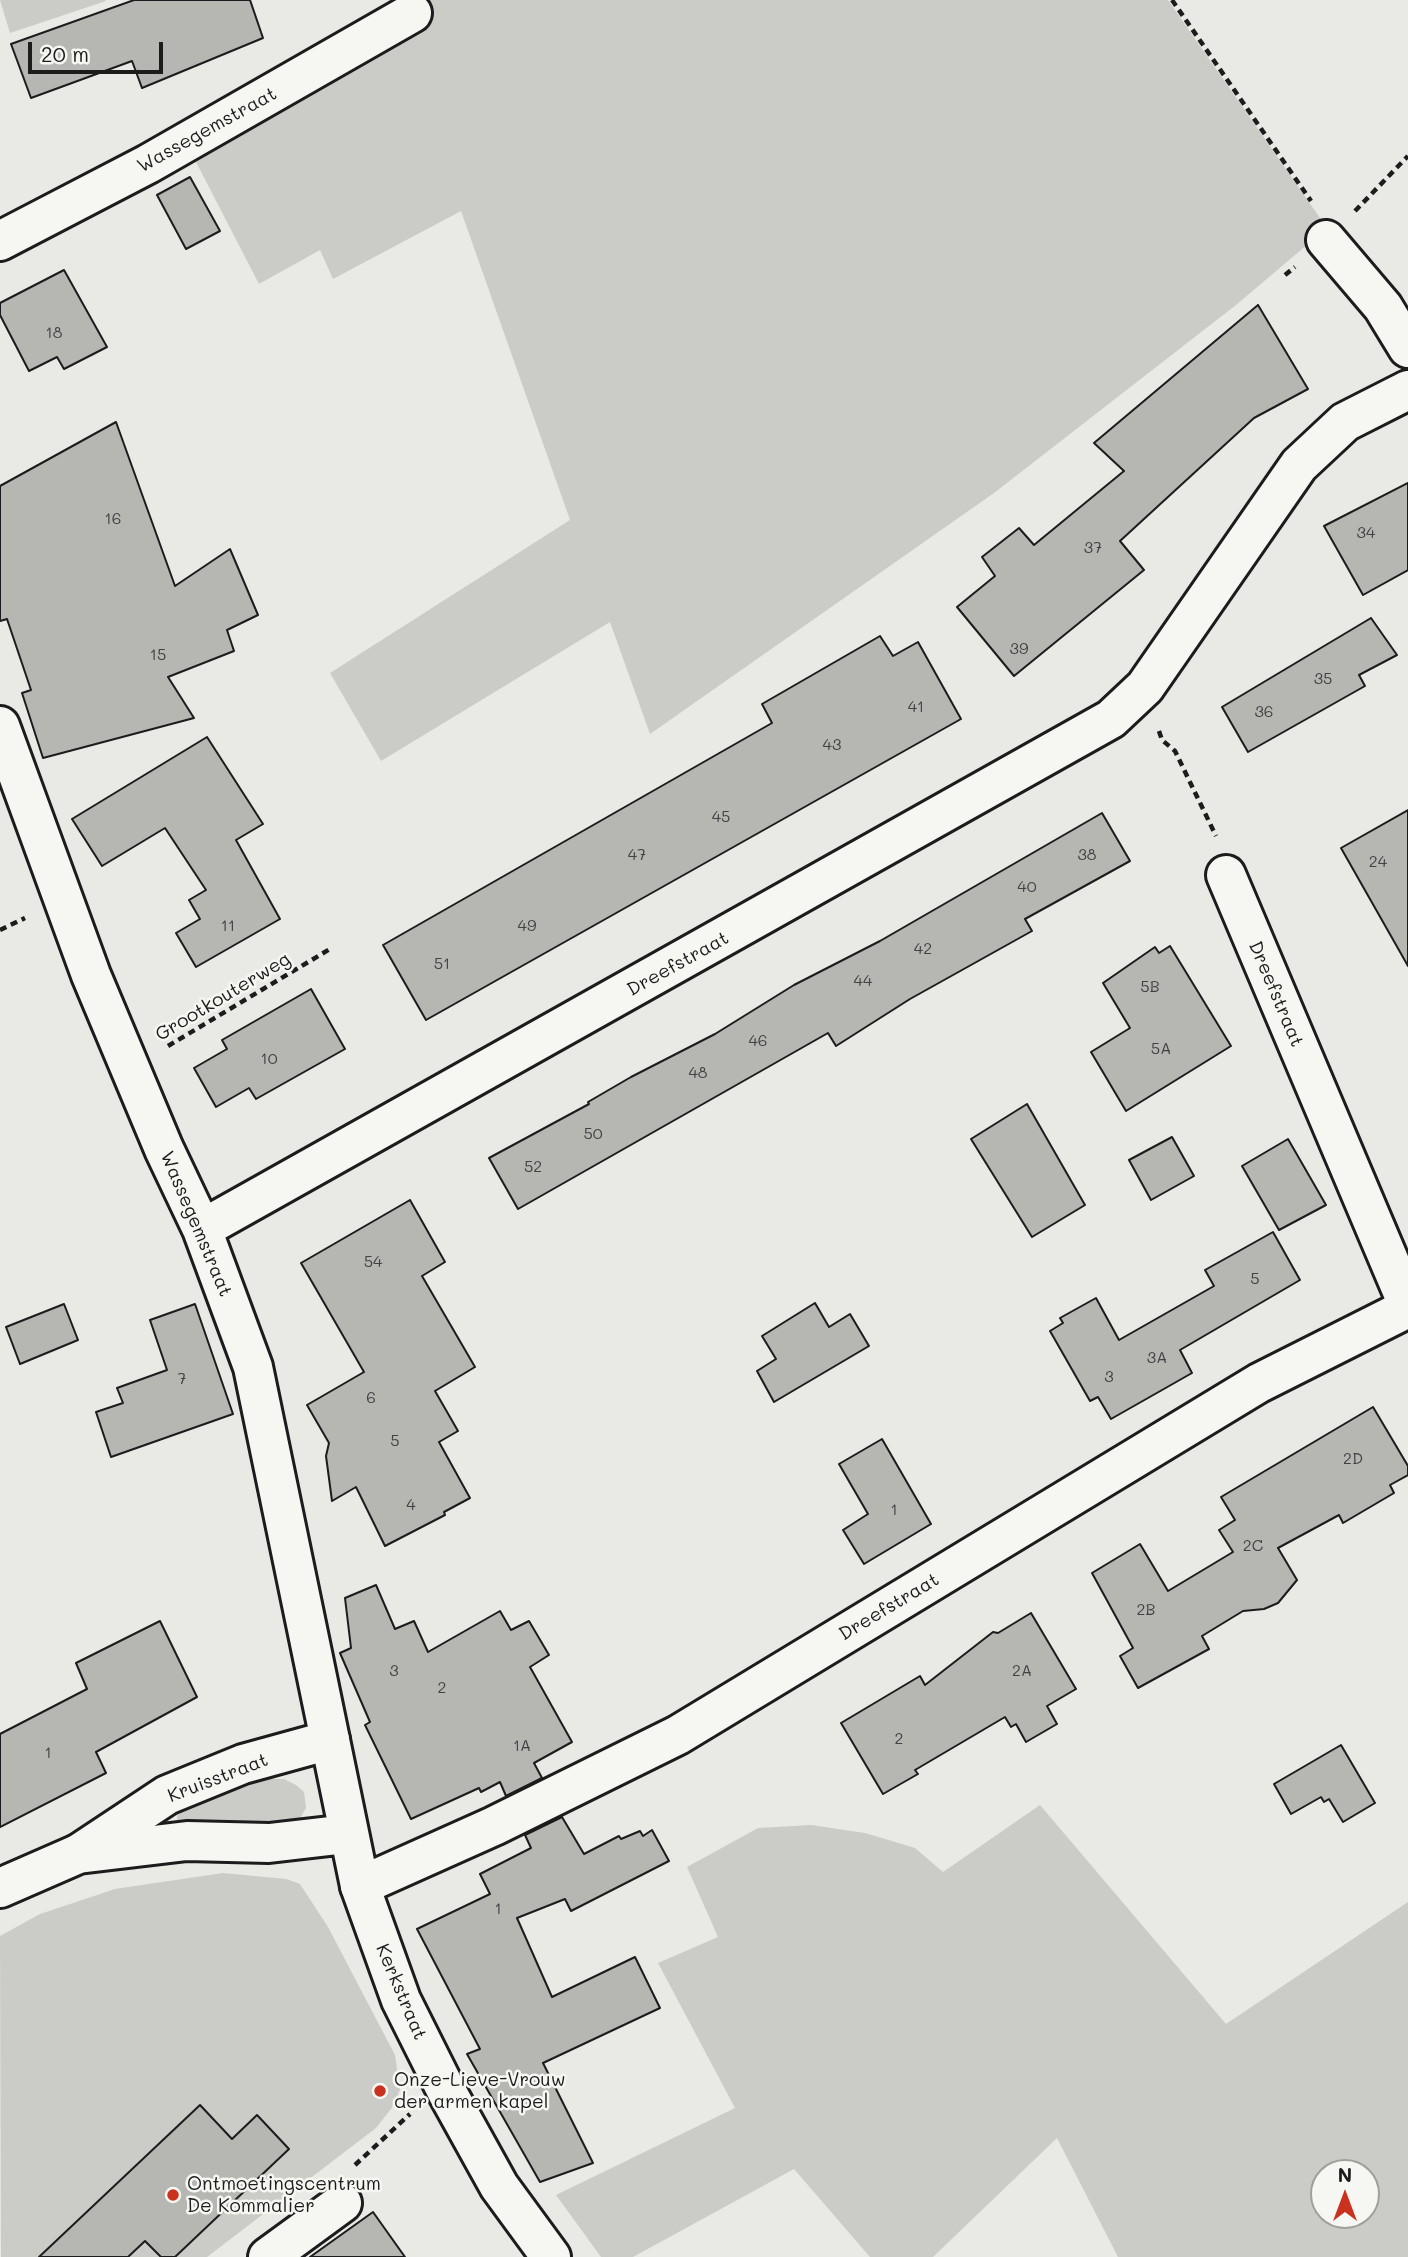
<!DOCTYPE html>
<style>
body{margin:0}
#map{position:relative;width:1408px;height:2257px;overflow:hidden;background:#e9e9e5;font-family:Mali,sans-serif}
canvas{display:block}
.north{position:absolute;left:1310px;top:2159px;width:70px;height:70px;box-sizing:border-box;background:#f6f6f2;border:2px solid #9f9f9c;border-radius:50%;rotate:0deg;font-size:19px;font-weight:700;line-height:28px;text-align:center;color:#1c1c1c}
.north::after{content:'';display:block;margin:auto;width:24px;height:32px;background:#c8321e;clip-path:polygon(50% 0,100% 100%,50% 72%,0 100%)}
.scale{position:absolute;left:28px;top:42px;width:135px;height:32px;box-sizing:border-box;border:4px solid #1c1c1c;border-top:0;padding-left:9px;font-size:21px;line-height:24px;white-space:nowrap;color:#1c1c1c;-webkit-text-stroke:5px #f6f6f2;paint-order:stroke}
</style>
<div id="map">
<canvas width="1408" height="2257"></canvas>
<div class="north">N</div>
<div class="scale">20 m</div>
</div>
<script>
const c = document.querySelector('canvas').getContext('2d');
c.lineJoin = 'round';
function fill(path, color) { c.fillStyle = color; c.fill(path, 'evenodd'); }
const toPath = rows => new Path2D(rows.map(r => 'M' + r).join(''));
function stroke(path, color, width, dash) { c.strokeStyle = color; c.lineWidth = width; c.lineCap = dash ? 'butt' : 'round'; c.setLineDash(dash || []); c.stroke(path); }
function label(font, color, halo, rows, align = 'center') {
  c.font = font + ' Mali,sans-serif'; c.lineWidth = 5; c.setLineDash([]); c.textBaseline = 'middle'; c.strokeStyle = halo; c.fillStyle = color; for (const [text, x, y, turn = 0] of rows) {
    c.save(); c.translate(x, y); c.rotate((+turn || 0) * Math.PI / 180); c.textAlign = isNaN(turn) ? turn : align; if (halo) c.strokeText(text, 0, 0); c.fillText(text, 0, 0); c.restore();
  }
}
const green = toPath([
 [0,0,105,0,106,1,10,33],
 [427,0,1168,0,1327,228,1236,305,994,493,650,734,610,622,381,761,330,673,570,520,461,211,333,279,320,250,259,284,196,162,433,15],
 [257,1779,284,1779,296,1785,304,1792,306,1808,300,1818,285,1824,181,1824,177,1820,178,1806],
 [1040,1805,1226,2024,1408,1902,1408,2257,1118,2257,1057,2138,933,2257,870,2257,794,2169,633,2257,601,2257,556,2195,735,2108,658,1963,718,1937,687,1867,758,1828,811,1825,865,1833,915,1848,943,1872],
 [1324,2173,1366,2173,1366,2215,1324,2215],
 [223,1873,286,1879,300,1884,328,1927,395,2055,400,2090,391,2109,376,2128,207,2257,1,2257,0,1936,40,1914,115,1889]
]);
const building = toPath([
 [134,0,250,0,263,38,142,88,132,61,31,98,11,44,134,0],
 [190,177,220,231,186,249,157,195,190,177],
 [64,270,107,347,64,369,57,357,29,371,0,315,0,303,64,270],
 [1258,305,1308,389,1254,418,1120,541,1144,570,1014,676,957,607,995,576,982,557,1019,528,1034,545,1124,471,1094,443,1258,305],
 [116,422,175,586,230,549,258,615,227,630,234,651,168,677,194,718,43,758,22,693,31,690,7,619,0,621,0,486,116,422],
 [1408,483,1408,570,1363,595,1324,526,1408,483],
 [1371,618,1397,655,1359,675,1365,686,1248,752,1222,707,1371,618],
 [880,636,893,656,918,642,961,719,426,1020,383,945,772,723,762,704,880,636],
 [207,737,263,824,236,840,280,919,196,967,176,933,200,919,189,900,206,890,165,828,102,866,72,819,207,737],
 [1408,810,1408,966,1341,848,1408,810],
 [1102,813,1130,861,1025,919,1032,931,910,999,836,1046,828,1033,518,1209,489,1158,589,1104,588,1102,631,1077,715,1034,794,985,880,941,1102,813],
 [1170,946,1231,1046,1126,1111,1091,1052,1130,1028,1103,983,1155,947,1159,953,1170,946],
 [311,989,345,1049,256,1099,249,1088,216,1107,194,1068,227,1049,222,1040,311,989],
 [1027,1104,1085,1205,1032,1237,971,1139,1027,1104],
 [1172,1137,1194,1176,1151,1200,1129,1160,1172,1137],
 [1288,1139,1326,1205,1279,1230,1242,1166,1288,1139],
 [410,1200,445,1262,422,1276,475,1367,435,1391,458,1431,439,1442,470,1498,444,1512,445,1515,385,1546,356,1487,332,1501,326,1456,329,1443,307,1405,364,1372,301,1263,410,1200],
 [1273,1232,1300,1280,1180,1350,1192,1373,1111,1419,1098,1397,1090,1401,1050,1331,1063,1323,1060,1318,1096,1298,1119,1340,1214,1286,1205,1270,1273,1232],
 [815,1303,829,1327,850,1314,869,1346,774,1402,757,1371,776,1359,762,1336,815,1303],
 [64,1304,78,1340,20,1364,6,1327,64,1304],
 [195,1304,233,1414,111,1457,96,1412,123,1403,117,1388,167,1370,150,1320,195,1304],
 [1373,1407,1408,1466,1408,1475,1390,1485,1394,1493,1343,1523,1339,1515,1278,1548,1297,1580,1278,1603,1264,1609,1243,1611,1202,1636,1209,1649,1138,1688,1120,1656,1133,1648,1092,1573,1140,1544,1168,1591,1233,1552,1219,1530,1235,1520,1221,1497,1373,1407],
 [882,1439,931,1524,864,1564,843,1530,868,1514,839,1464,882,1439],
 [376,1585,395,1629,414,1621,428,1652,500,1611,511,1630,529,1621,549,1655,530,1667,572,1742,534,1763,542,1778,506,1796,500,1782,481,1792,479,1788,411,1819,365,1725,370,1722,340,1653,351,1648,345,1598,376,1585],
 [1031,1613,1076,1689,1047,1706,1057,1724,1026,1742,1016,1724,1011,1727,1005,1717,915,1770,918,1774,883,1794,841,1723,920,1676,925,1685,993,1632,998,1633,1031,1613],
 [160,1621,197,1697,96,1752,106,1773,0,1827,0,1734,87,1689,76,1663,160,1621],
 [1341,1745,1375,1803,1343,1822,1329,1799,1324,1802,1321,1797,1291,1814,1274,1784,1341,1745],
 [562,1817,584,1854,619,1836,621,1839,640,1831,643,1836,652,1830,669,1861,571,1911,565,1899,517,1918,552,1997,635,1957,660,2008,543,2063,593,2163,540,2182,467,2054,480,2049,417,1929,490,1894,480,1874,531,1848,525,1835,562,1817],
 [200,2105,232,2139,257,2115,289,2149,175,2257,161,2257,145,2241,128,2257,39,2257,200,2105],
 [373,2212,405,2257,310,2257,373,2212]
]);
const path = toPath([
 [1172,0,1311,201],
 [1355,211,1408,156],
 [1285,275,1295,267],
 [1159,731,1162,740,1175,751,1216,836],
 [0,930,25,918],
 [168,1046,330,949],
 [355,2165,410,2114]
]);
const street = toPath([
 [1326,240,1383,307,1408,348],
 [0,241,148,164,412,13],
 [0,726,91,975,164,1149,202,1229,253,1367,330,1740,243,1764,167,1795,78,1854],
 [1226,875,1408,1305],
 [202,1229,1111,719,1145,687,1299,465,1345,422,1408,390],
 [360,1886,494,1826,678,1735,1259,1383,1408,1308],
 [268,2257,342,2203]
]);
const secondary = toPath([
 [330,1740,360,1886,401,2000,448,2094,499,2186,551,2257],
 [0,1888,78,1854,187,1841,269,1843,347,1834]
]);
const markers = [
 [380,2091,7,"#c8321e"],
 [173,2195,7,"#c8321e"]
];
const numberNames = [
 ["18",54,333],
 ["16",113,519],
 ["34",1366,533],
 ["37",1093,548],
 ["39",1019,649],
 ["15",158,655],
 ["35",1323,679],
 ["41",916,707],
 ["36",1264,712],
 ["43",832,745],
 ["45",721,817],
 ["47",637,855],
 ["38",1087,855],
 ["24",1378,862],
 ["40",1027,887],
 ["11",228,926],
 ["49",527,926],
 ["42",923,949],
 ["51",442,964],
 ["44",863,981],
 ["5B",1150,987],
 ["46",758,1041],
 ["5A",1161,1049],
 ["10",269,1059],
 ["48",698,1073],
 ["50",593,1134],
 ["52",533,1167],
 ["54",373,1262],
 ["5",1255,1279],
 ["3A",1157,1358],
 ["3",1109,1377],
 ["7",182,1379],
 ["6",371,1398],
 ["5",395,1441],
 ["2D",1353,1459],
 ["4",411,1505],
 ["1",894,1510],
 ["2C",1253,1546],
 ["2B",1146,1610],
 ["3",394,1671],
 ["2A",1022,1671],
 ["2",442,1688],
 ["2",899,1739],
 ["1A",522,1746],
 ["1",48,1753],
 ["1",498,1909]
];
const streetNames = [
 ["Wassegemstraat",207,130,-29],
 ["Dreefstraat",678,964,-29],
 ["Dreefstraat",1276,994,67],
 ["Grootkouterweg",223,997,-31],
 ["Wassegemstraat",196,1224,67],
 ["Dreefstraat",889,1607,-31],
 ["Kruisstraat",218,1778,-21],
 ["Kerkstraat",401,1992,67]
];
const poiNames = [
 ["Onze-Lieve-Vrouw",394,2080],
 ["der armen kapel",394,2102],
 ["Ontmoetingscentrum",187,2184],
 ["De Kommalier",187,2206]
];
fill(green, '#cbcbc7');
fill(building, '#b6b6b3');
stroke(building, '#1c1c1c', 2);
stroke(street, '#1c1c1c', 44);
stroke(secondary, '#1c1c1c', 44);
stroke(path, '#1c1c1c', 4.5, [7, 5]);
stroke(street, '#f6f6f2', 38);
stroke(secondary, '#f6f6f2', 38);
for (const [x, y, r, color] of markers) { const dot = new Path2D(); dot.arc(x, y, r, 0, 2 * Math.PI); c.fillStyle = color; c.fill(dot); stroke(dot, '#f6f6f2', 2.5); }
label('16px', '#424242', null, numberNames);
label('19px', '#1c1c1c', '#f6f6f2', streetNames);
label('19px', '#1c1c1c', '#f6f6f2', poiNames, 'left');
</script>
